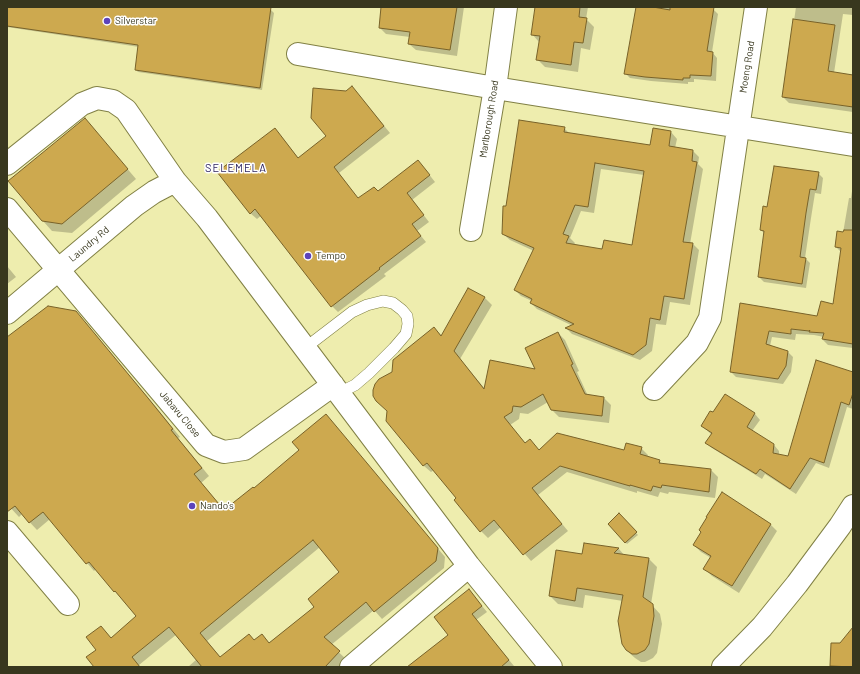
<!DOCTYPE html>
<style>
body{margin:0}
#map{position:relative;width:860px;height:674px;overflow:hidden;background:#eeedae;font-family:Barlow,sans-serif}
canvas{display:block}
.frame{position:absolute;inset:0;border:8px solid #38371e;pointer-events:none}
</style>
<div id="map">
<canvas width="860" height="674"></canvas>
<div class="frame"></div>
</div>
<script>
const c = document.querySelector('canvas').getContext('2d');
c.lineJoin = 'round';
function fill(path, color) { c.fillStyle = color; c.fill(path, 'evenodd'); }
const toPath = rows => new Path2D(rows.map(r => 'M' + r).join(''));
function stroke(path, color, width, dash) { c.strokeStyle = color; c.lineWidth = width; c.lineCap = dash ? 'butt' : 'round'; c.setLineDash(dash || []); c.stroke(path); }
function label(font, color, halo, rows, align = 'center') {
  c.font = font + ' Barlow,sans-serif'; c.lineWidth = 3; c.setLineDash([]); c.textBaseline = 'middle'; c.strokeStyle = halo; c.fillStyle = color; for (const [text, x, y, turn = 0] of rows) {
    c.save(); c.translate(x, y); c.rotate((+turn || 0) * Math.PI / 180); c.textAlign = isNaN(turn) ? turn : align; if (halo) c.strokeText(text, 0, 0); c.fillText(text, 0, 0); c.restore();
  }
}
const shadow = toPath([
 [7,7,248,7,271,10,274,13,262,90,138,72,136,70,139,47,7,27],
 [382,7,464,7,457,56,416,50,409,44,410,37,386,34,380,28],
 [536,7,588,7,586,19,594,27,590,50,581,48,578,72,545,67,537,59,539,42,532,34],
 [637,7,699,7,713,9,718,14,712,52,717,58,716,81,694,79,694,82,688,82,688,84,651,81,630,78,625,73],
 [796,7,853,7,853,15,843,14,834,73,853,76,853,112,789,103,783,97],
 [358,94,390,133,339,173,358,199,378,192,424,168,435,182,412,200,429,222,417,231,426,242,384,274,386,276,338,312,332,306,262,215,257,219,250,213,281,136,299,159,327,136],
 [85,119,136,179,72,233,52,231,43,221],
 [564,128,570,134,651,146,671,132,677,139,675,148,693,151,699,157,698,164,703,169,690,244,693,244,699,250,690,305,670,302,666,325,656,324,652,351,640,360,572,334,567,329,573,326,537,309,531,303,532,301,521,296,515,290,534,251,510,240,503,234,506,207],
 [601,169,644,175,633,246,603,250,574,245,575,243,570,238,581,211,594,213],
 [818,173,823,178,821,194,815,193,811,218,805,258,810,263,806,288,764,282,759,277,765,234,761,230,768,208],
 [853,184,853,348,828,345,823,340,824,337,814,335,796,334,795,340,772,337,770,346,788,352,793,357,791,372,783,384,736,377,731,372,741,305,817,317,834,305,841,252,836,247,843,233,849,198,851,198],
 [7,266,16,277,7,284],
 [469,289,485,298,492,305,460,359,485,389,537,370,558,333,565,340,579,371,577,372,588,396,604,398,611,405,609,423,559,417,552,410,548,402,528,414,520,413,519,419,510,425,526,444,530,440,540,451,624,451,641,448,648,455,647,458,659,461,663,465,711,470,718,477,715,498,669,492,668,494,660,492,658,497,637,491,637,493,567,472,538,495,568,531,531,561,501,527,488,538,481,531,458,498,434,470,431,472,424,466,387,420,393,373,434,328,442,336],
 [83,320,156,407,180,437,178,438,209,476,201,483,225,511,254,489,301,451,326,415,445,557,444,568,382,619,374,610,331,645,347,660,340,667,188,667,197,659,177,634,139,665,140,667,95,667,101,627,112,639,137,617,96,569,94,571,87,563,50,519,37,530,22,514,19,517,7,504,7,339],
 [320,547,341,573,316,607,269,643,262,636,255,641,221,658,207,641],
 [853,373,853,409,847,407,829,468,816,463,796,494,765,474,762,479,712,448,707,443,712,435,702,426,713,414,725,395,755,414,760,420,752,431,774,445,779,451,779,455,788,457],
 [619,515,638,535,627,544,609,524],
 [770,524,777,531,739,593,712,576,705,569,711,558,701,552,694,545],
 [585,544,619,549,625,556,649,559,657,567,651,604,660,614,662,624,657,653,653,658,645,662,641,662,635,658,626,650,623,601,585,595,583,608,558,604,550,596,583,555],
 [469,590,487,612,476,620,514,666,407,667,449,635],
 [853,628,853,667,833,667,831,665,841,644]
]);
const building = toPath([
 [7,7,271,7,260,88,135,70,138,45,7,26,7,7],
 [381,7,457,7,450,50,408,44,410,32,379,28,381,7],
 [535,7,580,7,579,17,587,18,583,43,574,42,571,65,536,60,540,36,531,35,535,7],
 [636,7,653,7,670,10,670,7,714,7,707,51,713,52,711,76,690,75,690,78,683,78,683,80,645,77,624,74,636,7],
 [793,19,835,25,828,71,853,75,853,107,782,97,793,19],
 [352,86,384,126,334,167,358,198,374,187,378,191,418,160,430,175,407,193,424,215,412,224,421,236,379,268,380,269,331,307,255,209,250,214,217,172,275,128,298,158,326,136,311,118,313,88,346,91,352,86],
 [85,118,128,169,62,224,42,221,8,181,85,118],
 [519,120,565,127,564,132,650,145,653,128,671,131,669,146,693,150,692,161,697,162,683,242,693,243,684,299,664,296,660,320,650,318,646,345,633,355,565,328,574,324,530,303,532,299,514,290,534,248,502,234,503,206,506,206,519,120],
 [595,163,644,171,632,245,604,240,602,249,566,243,569,236,563,234,575,205,588,207,595,163],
 [774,166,819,172,816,190,810,189,806,213,800,257,806,258,802,284,758,277,764,231,760,230,763,206,767,207,774,166],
 [844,230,853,230,853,344,822,339,824,333,809,332,810,330,809,331,791,329,791,334,769,331,766,344,788,351,786,366,778,379,730,372,740,303,817,316,821,301,833,304,841,248,835,247,837,231,843,232,844,230],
 [468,288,485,297,454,351,484,389,490,360,535,369,525,348,558,332,573,364,571,365,585,394,604,397,602,416,551,410,543,394,521,407,513,406,512,412,504,417,525,443,530,439,539,450,557,433,624,450,626,443,642,447,640,454,660,460,659,463,711,469,709,492,662,485,661,488,653,486,651,491,630,485,630,486,560,466,532,488,562,524,523,555,494,520,480,532,454,500,456,498,427,463,423,466,386,421,387,411,376,401,373,396,373,390,375,384,379,379,392,372,393,360,434,327,441,336,468,288],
 [48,306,76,311,148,398,173,429,171,430,202,468,194,474,224,510,253,487,254,488,299,450,292,442,326,414,438,548,436,561,374,612,366,602,324,637,340,651,325,667,202,667,169,627,132,657,140,667,94,667,86,657,96,650,86,637,101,626,111,638,136,616,115,591,114,592,89,562,86,564,43,512,29,523,15,506,7,512,7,337,48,306],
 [313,540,339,572,308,599,314,607,269,643,262,634,254,640,249,634,220,657,200,633,313,540],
 [816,360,853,372,853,393,849,405,841,402,824,463,810,458,790,489,760,469,756,474,705,443,712,433,701,426,710,411,713,412,725,394,755,413,747,427,774,444,773,453,788,456,816,360],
 [722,492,771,524,732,586,703,569,711,556,693,545,701,532,699,530,707,517,706,517,722,492],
 [619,513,637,532,625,543,608,524,619,513],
 [584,543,619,548,614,553,649,558,643,597,653,604,654,616,649,644,645,650,637,654,632,654,626,650,622,644,618,621,623,595,577,588,575,601,549,596,556,550,582,554,584,543],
 [469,589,482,606,472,614,509,660,501,667,407,667,448,635,434,617,469,589],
 [853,627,853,667,830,666,831,643,840,643,853,627]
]);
const lane = toPath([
 [305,348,352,312,367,305,383,301,393,303,402,310,407,316,408,324,406,334,394,348,369,373,355,385,339,393]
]);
const street = toPath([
 [298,54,495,88,853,145],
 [7,164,82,104,97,98,113,101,126,110,175,181,207,218,469,566,551,667],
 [7,209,206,445,224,452,244,449,333,385],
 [471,230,495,88,506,7],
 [7,313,134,206,154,192,175,181],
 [654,389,697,343,710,318,756,7],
 [7,532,68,604],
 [351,667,469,566]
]);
const secondary = toPath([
 [723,667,762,627,797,584,840,526,853,506]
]);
const markers = [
 [107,21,4,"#5c43bb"],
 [308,256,4,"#5c43bb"],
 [192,506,4,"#5c43bb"]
];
const poiNames = [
 ["Silverstar",115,21],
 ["Tempo",316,256],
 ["Nando's",200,506]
];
const streetNames = [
 ["Moeng Road",747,67,-81],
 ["Marlborough Road",489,119,-81],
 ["Laundry Rd",89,244,-40],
 ["Jabavu Close",180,414,50]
];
const neighbourhoodNames = [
 ["SELEMELA",236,168]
];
fill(shadow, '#0003');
fill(building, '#cda94f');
stroke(building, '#786229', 1);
stroke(lane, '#818045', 12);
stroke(street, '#818045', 24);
stroke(secondary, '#818045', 24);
stroke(lane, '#fff', 11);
stroke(street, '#fff', 22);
stroke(secondary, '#fff', 22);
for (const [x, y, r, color] of markers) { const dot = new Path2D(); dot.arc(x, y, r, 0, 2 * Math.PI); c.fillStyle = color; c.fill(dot); stroke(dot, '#fff', 1.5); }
label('10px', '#38371e', '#fff', poiNames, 'left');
label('10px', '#38371e', '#fff', streetNames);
c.letterSpacing = '1px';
label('11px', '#2e245e', '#fff', neighbourhoodNames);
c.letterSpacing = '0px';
</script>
